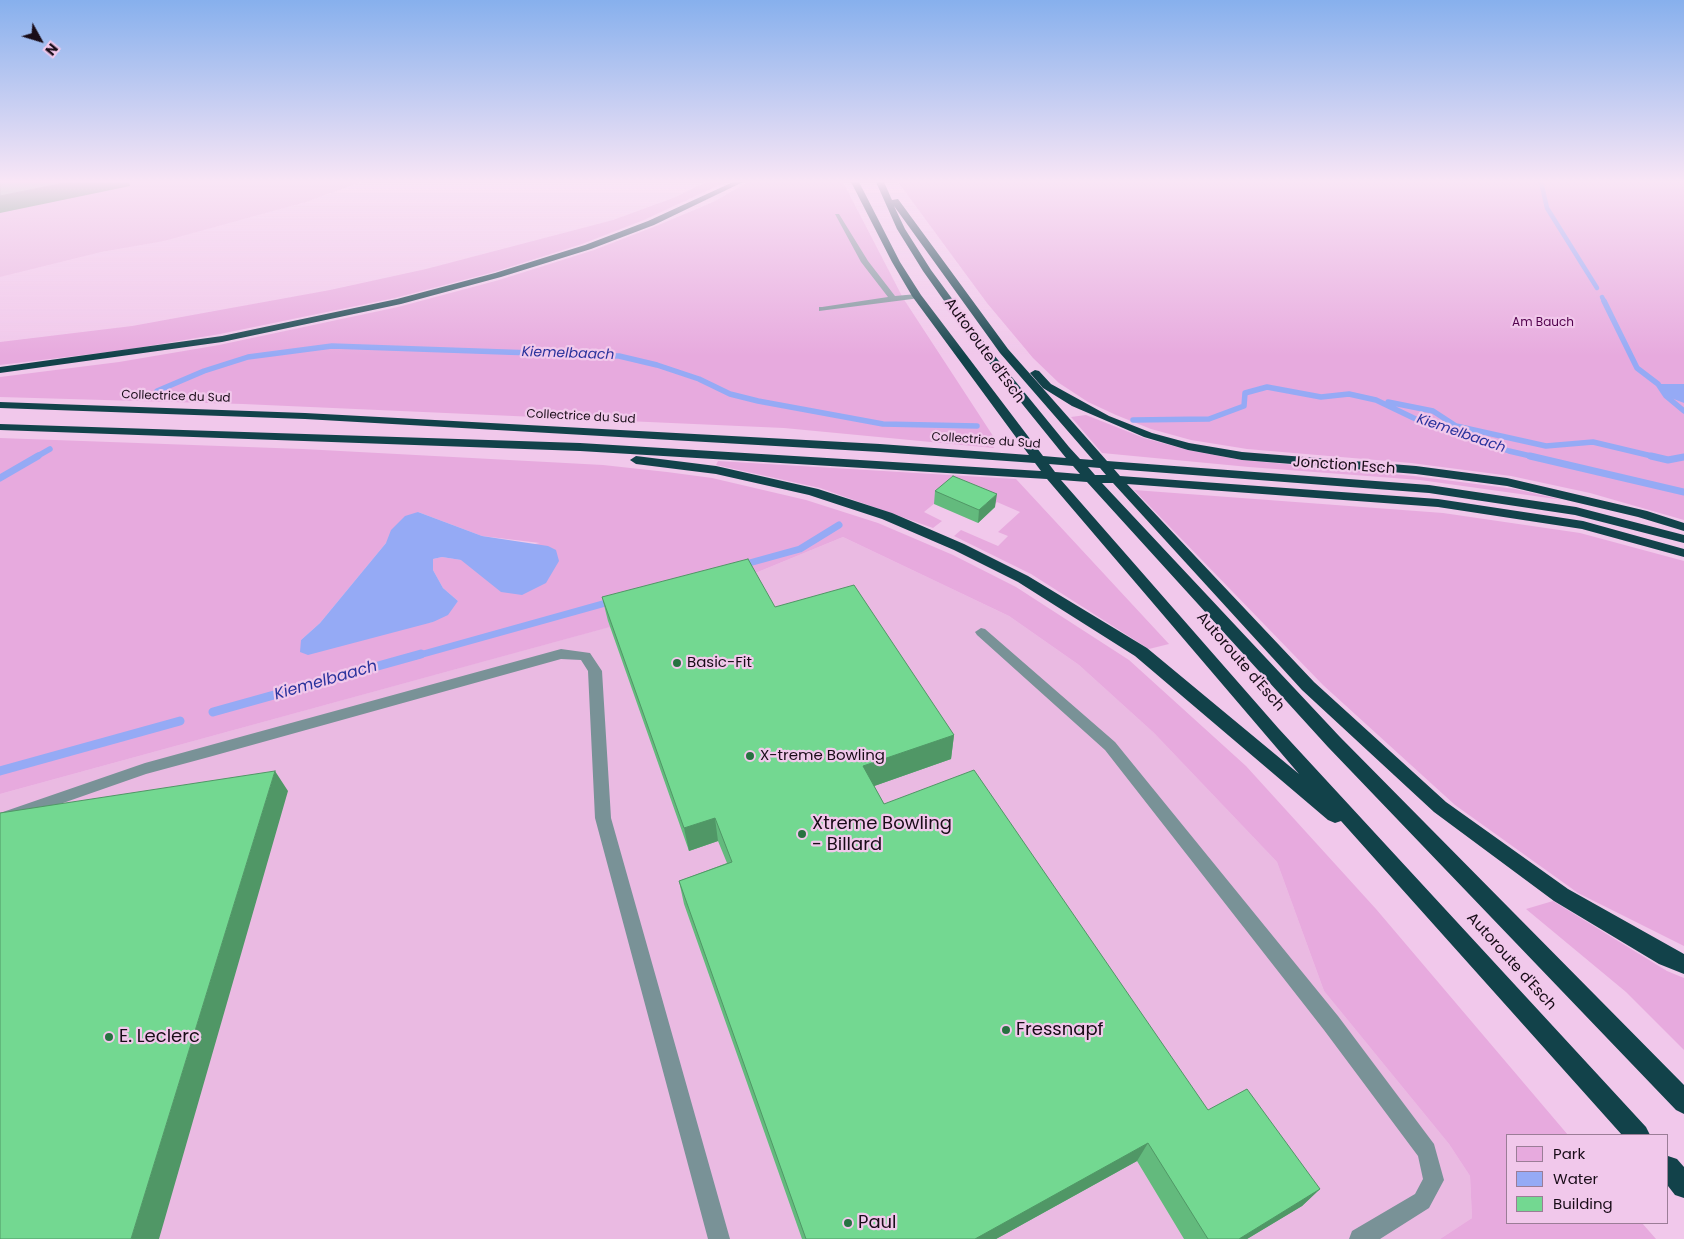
<!DOCTYPE html>
<style>
body{margin:0}
#map{position:relative;width:1684px;height:1239px;overflow:hidden;background:#f1c8eb;font-family:Poppins,sans-serif}
canvas{display:block}
.legend{position:absolute;left:1506px;top:1134px;width:162px;height:90px;box-sizing:border-box;background:#f1c8eb;border:1px solid #9b7d97;margin:0;padding:6px 9px;list-style:none;font-size:15px;color:#190c18}
.legend li{display:flex;align-items:center;gap:10px;height:25px}
.legend b{width:25px;border:1px solid #9b7d97}
.north{position:absolute;left:15px;top:15px;width:50px;height:50px;-webkit-text-stroke:4px #f1c8eb;paint-order:stroke;rotate:129deg;font-size:14px;font-weight:700;line-height:20px;text-align:center;color:#190c18}
.north::after{content:'';display:block;margin:auto;width:18px;height:22px;background:#190c18;clip-path:polygon(50% 0,100% 100%,50% 72%,0 100%)}
</style>
<div id="map">
<canvas width="1684" height="1239"></canvas>
<ul class="legend">
<li><b style="height:14px;background:#e7aade"></b>Park</li>
<li><b style="height:14px;background:#95aaf5"></b>Water</li>
<li><b style="height:14px;background:#73d891"></b>Building</li>
</ul>
<div class="north">N</div>
</div>
<script>
const c = document.querySelector('canvas').getContext('2d');
c.lineJoin = 'round';
function fill(path, color) { c.fillStyle = color; c.fill(path, 'evenodd'); }
const toPath = rows => new Path2D(rows.map(r => 'M' + r).join(''));
function stroke(path, color, width, dash) { c.strokeStyle = color; c.lineWidth = width; c.lineCap = dash ? 'butt' : 'round'; c.setLineDash(dash || []); c.stroke(path); }
function label(font, color, halo, rows, align = 'center') {
  c.font = font + ' Poppins,sans-serif'; c.lineWidth = 4.5; c.setLineDash([]); c.textBaseline = 'middle'; c.strokeStyle = halo; c.fillStyle = color; for (const [text, x, y, turn = 0] of rows) {
    c.save(); c.translate(x, y); c.rotate((+turn || 0) * Math.PI / 180); c.textAlign = isNaN(turn) ? turn : align; if (halo) c.strokeText(text, 0, 0); c.fillText(text, 0, 0); c.restore();
  }
}
const built = toPath([
 [0,182,361,182,306,202,164,241,101,252,0,277],
 [843,537,1009,616,1079,665,1154,733,1277,862,1324,991,1449,1144,1470,1176,1472,1218,1440,1239,0,1239,0,794,609,627,607,621,748,576]
]);
const green = toPath([
 [706,182,726,182,644,220,582,244,494,272,395,298,220,334,125,350,0,365,0,342,132,326,330,290,426,269,613,220,673,198],
 [748,182,843,182,903,298,995,439,989,440,994,448,784,428,243,404,0,397,0,377,119,362,219,345,398,307,499,280,594,250,656,226,713,202],
 [898,182,1684,182,1684,520,1590,493,1511,476,1411,463,1247,449,1191,440,1151,429,1116,415,1088,402,1059,383,1033,358,987,303],
 [1086,415,1144,438,1188,450,1242,460,1414,476,1515,489,1563,500,1420,480,1249,467,1102,453,1071,417],
 [0,438,303,449,603,465,667,472,712,478,806,500,878,523,953,555,1016,587,1129,660,1246,766,1376,909,1568,1135,1508,1135,1508,1223,1642,1223,1656,1239,1440,1239,1472,1218,1470,1176,1449,1144,1324,991,1277,862,1154,733,1079,665,1009,616,843,537,748,576,608,621,610,627,0,794],
 [418,512,482,536,540,543,461,560,442,557,433,559,433,570,443,588,458,601,433,622,301,640,320,623,386,543],
 [718,461,1016,479,1169,644,1149,649,1031,574,954,536,961,530,998,546,1008,536,998,532,1020,512,997,502,993,506,952,489,924,512,942,521,933,528,820,488,716,465],
 [1134,490,1443,513,1580,533,1684,561,1684,946,1578,893,1455,805,1323,685],
 [1553,901,1667,971,1684,978,1684,1050,1626,992,1526,909]
]);
const water = toPath([
 [1658,384,1684,384,1684,403,1666,396],
 [418,512,482,536,548,546,556,550,559,561,546,583,522,595,501,592,461,560,442,557,433,559,433,570,443,588,458,601,448,615,433,622,308,655,300,652,301,640,320,623,386,543,391,530,405,516]
]);
const streamFar3 = toPath([
 [1541,182,1547,208,1597,288],
 [1602,297,1605,303]
]);
const streamFar2 = toPath([
 [1604,301,1637,368,1658,384,1666,396,1684,411],
 [157,391,204,371,248,357,332,346,619,356,657,365,699,379,730,394,758,401,883,424,977,426],
 [1388,402,1433,411,1456,426,1546,446,1593,442,1656,457],
 [1133,420,1209,419,1244,406,1245,393,1267,387,1321,397,1349,394,1376,400,1424,423,1509,451,1535,457],
 [36,457,50,449]
]);
const streamFar1 = toPath([
 [1530,456,1684,492],
 [1651,456,1668,460,1684,457],
 [0,478,38,456],
 [742,565,800,549,839,525],
 [416,656,613,601]
]);
const stream = toPath([
 [213,712,421,654],
 [0,771,180,721]
]);
const lane = toPath([
 [835,214,839,214,868,261,895,296,917,294,920,294,920,298,819,311,819,307,822,307,888,297,861,262,835,214],
 [981,628,985,629,1115,742,1338,1016,1434,1144,1444,1180,1429,1208,1380,1239,1349,1239,1352,1231,1415,1194,1423,1179,1418,1156,1324,1030,1105,750,977,635,975,632,981,628],
 [561,649,590,653,602,671,611,818,730,1239,708,1239,595,818,588,671,581,660,561,659,209,757,146,774,0,825,0,813,145,763,561,649]
]);
const highway = toPath([
 [733,182,743,182,654,225,591,249,501,277,401,304,222,342,0,373,0,367,222,336,397,299,495,273,585,245,648,221,733,182],
 [851,182,859,182,900,262,921,295,1043,456,1066,458,981,353,923,271,897,229,876,182,884,182,892,200,898,199,1008,349,1107,461,1429,485,1576,507,1684,535,1684,543,1575,515,1429,493,1114,469,1120,476,1438,499,1583,521,1684,549,1684,557,1582,529,1438,507,1127,484,1314,682,1446,802,1568,889,1684,954,1684,974,1659,964,1554,901,1434,812,1302,690,1113,483,1102,483,1340,737,1684,1085,1684,1114,1676,1110,1328,747,1087,482,1061,480,1279,729,1646,1127,1650,1135,1622,1135,1341,821,1335,823,1328,820,1135,656,1018,582,954,550,882,519,809,495,716,474,636,464,630,460,636,456,716,466,818,489,892,513,964,544,1028,576,1147,648,1299,774,1047,479,580,451,0,430,0,424,580,443,1041,471,1035,463,880,452,305,419,0,408,0,402,305,413,880,444,1029,455,912,296,892,262,851,182],
 [894,206,1000,353,1093,460,1080,459,1069,447,989,349,931,270,905,229,894,206],
 [1049,464,1073,466,1080,474,1055,472,1049,464],
 [1088,467,1100,468,1106,475,1095,475,1088,467],
 [1035,370,1039,371,1051,384,1109,416,1152,433,1189,443,1242,452,1416,466,1507,478,1647,511,1684,523,1684,531,1638,517,1507,486,1416,474,1242,460,1188,450,1144,437,1072,406,1043,388,1030,373,1035,370],
 [1668,1156,1677,1159,1684,1167,1684,1198,1675,1195,1668,1186,1668,1156]
]);
const wall = toPath([
 [935,491,995,507,978,523,934,504],
 [602,597,775,607,954,735,951,759,874,786,884,804,1208,1110,1320,1189,1302,1206,1247,1239,1184,1239,1137,1161,996,1239,802,1239,684,904,679,881,727,863,718,841,689,851,608,621]
]);
const shadedWall = toPath([
 [69,182,129,182,130,186,0,213,0,196],
 [997,494,995,507,978,523,979,510],
 [954,735,951,759,863,790,863,766],
 [275,771,288,791,159,1239,131,1239],
 [715,818,718,841,689,851,684,828],
 [1148,1143,1137,1161,996,1239,975,1239],
 [1320,1189,1302,1206,1247,1239,1239,1239]
]);
const building = toPath([
 [0,182,69,182,0,196,0,182],
 [953,476,997,494,979,510,935,491,953,476],
 [748,559,775,607,854,585,954,735,863,766,884,804,974,770,1208,1110,1247,1089,1320,1189,1239,1239,1208,1239,1148,1143,975,1239,806,1239,679,881,732,862,715,818,684,828,602,597,748,559],
 [275,771,131,1239,0,1239,0,813,275,771]
]);
const markers = [
 [677,663,5,"#277241"],
 [750,756,5,"#277241"],
 [802,834,5,"#277241"],
 [1006,1030,5,"#277241"],
 [109,1037,5,"#277241"],
 [848,1223,5,"#277241"]
];
const farParknames = [
 ["Am Bauch",1543,323]
];
const farStreetnames = [
 ["Collectrice du Sud",176,397,2],
 ["Collectrice du Sud",581,417,3],
 ["Collectrice du Sud",986,441,4]
];
const farWaternames = [
 ["Kiemelbaach",568,354,2],
 ["Kiemelbaach",1461,434,19]
];
const streetNames = [
 ["Autoroute d'Esch",984,351,54],
 ["Jonction Esch",1344,466,4],
 ["Autoroute d'Esch",1240,662,49],
 ["Autoroute d'Esch",1511,962,48]
];
const poiNames = [
 ["Basic-Fit",687,663],
 ["X-treme Bowling",760,756]
];
const waterNames = [
 ["Kiemelbaach",326,681,-16]
];
const nearPoinames = [
 ["Xtreme Bowling",812,824],
 ["- Billard",812,845],
 ["Fressnapf",1016,1030],
 ["E. Leclerc",119,1037],
 ["Paul",858,1223]
];
fill(built, '#eabae2');
fill(green, '#e7aade');
fill(water, '#95aaf5');
stroke(streamFar3, '#95aaf5', 4.5);
stroke(streamFar2, '#95aaf5', 5.5);
stroke(streamFar1, '#95aaf5', 7);
stroke(stream, '#95aaf5', 9);
fill(lane, '#799297');
fill(highway, '#12424a');
fill(wall, '#63ba7d');
fill(shadedWall, '#509766');
fill(building, '#73d891');
stroke(building, '#509766', 1);
const sky = c.createLinearGradient(0, 0, 0, 356);
sky.addColorStop(0, '#87b0ed');
sky.addColorStop(0.51, '#f9e6f6');
sky.addColorStop(1, '#f9e6f600');
c.fillStyle = sky;
c.fillRect(0, 0, 1684, 356);
for (const [x, y, r, color] of markers) { const dot = new Path2D(); dot.arc(x, y, r, 0, 2 * Math.PI); c.fillStyle = color; c.fill(dot); stroke(dot, '#f1c8eb', 2); }
label('12px', '#52024d', '#f1c8eb', farParknames);
label('12px', '#190c18', '#f1c8eb', farStreetnames);
label('italic 14px', '#29329c', '#f1c8eb', farWaternames);
label('15px', '#190c18', '#f1c8eb', streetNames);
label('15px', '#190c18', '#f1c8eb', poiNames, 'left');
label('italic 16px', '#29329c', '#f1c8eb', waterNames);
label('18px', '#190c18', '#f1c8eb', nearPoinames, 'left');
</script>
